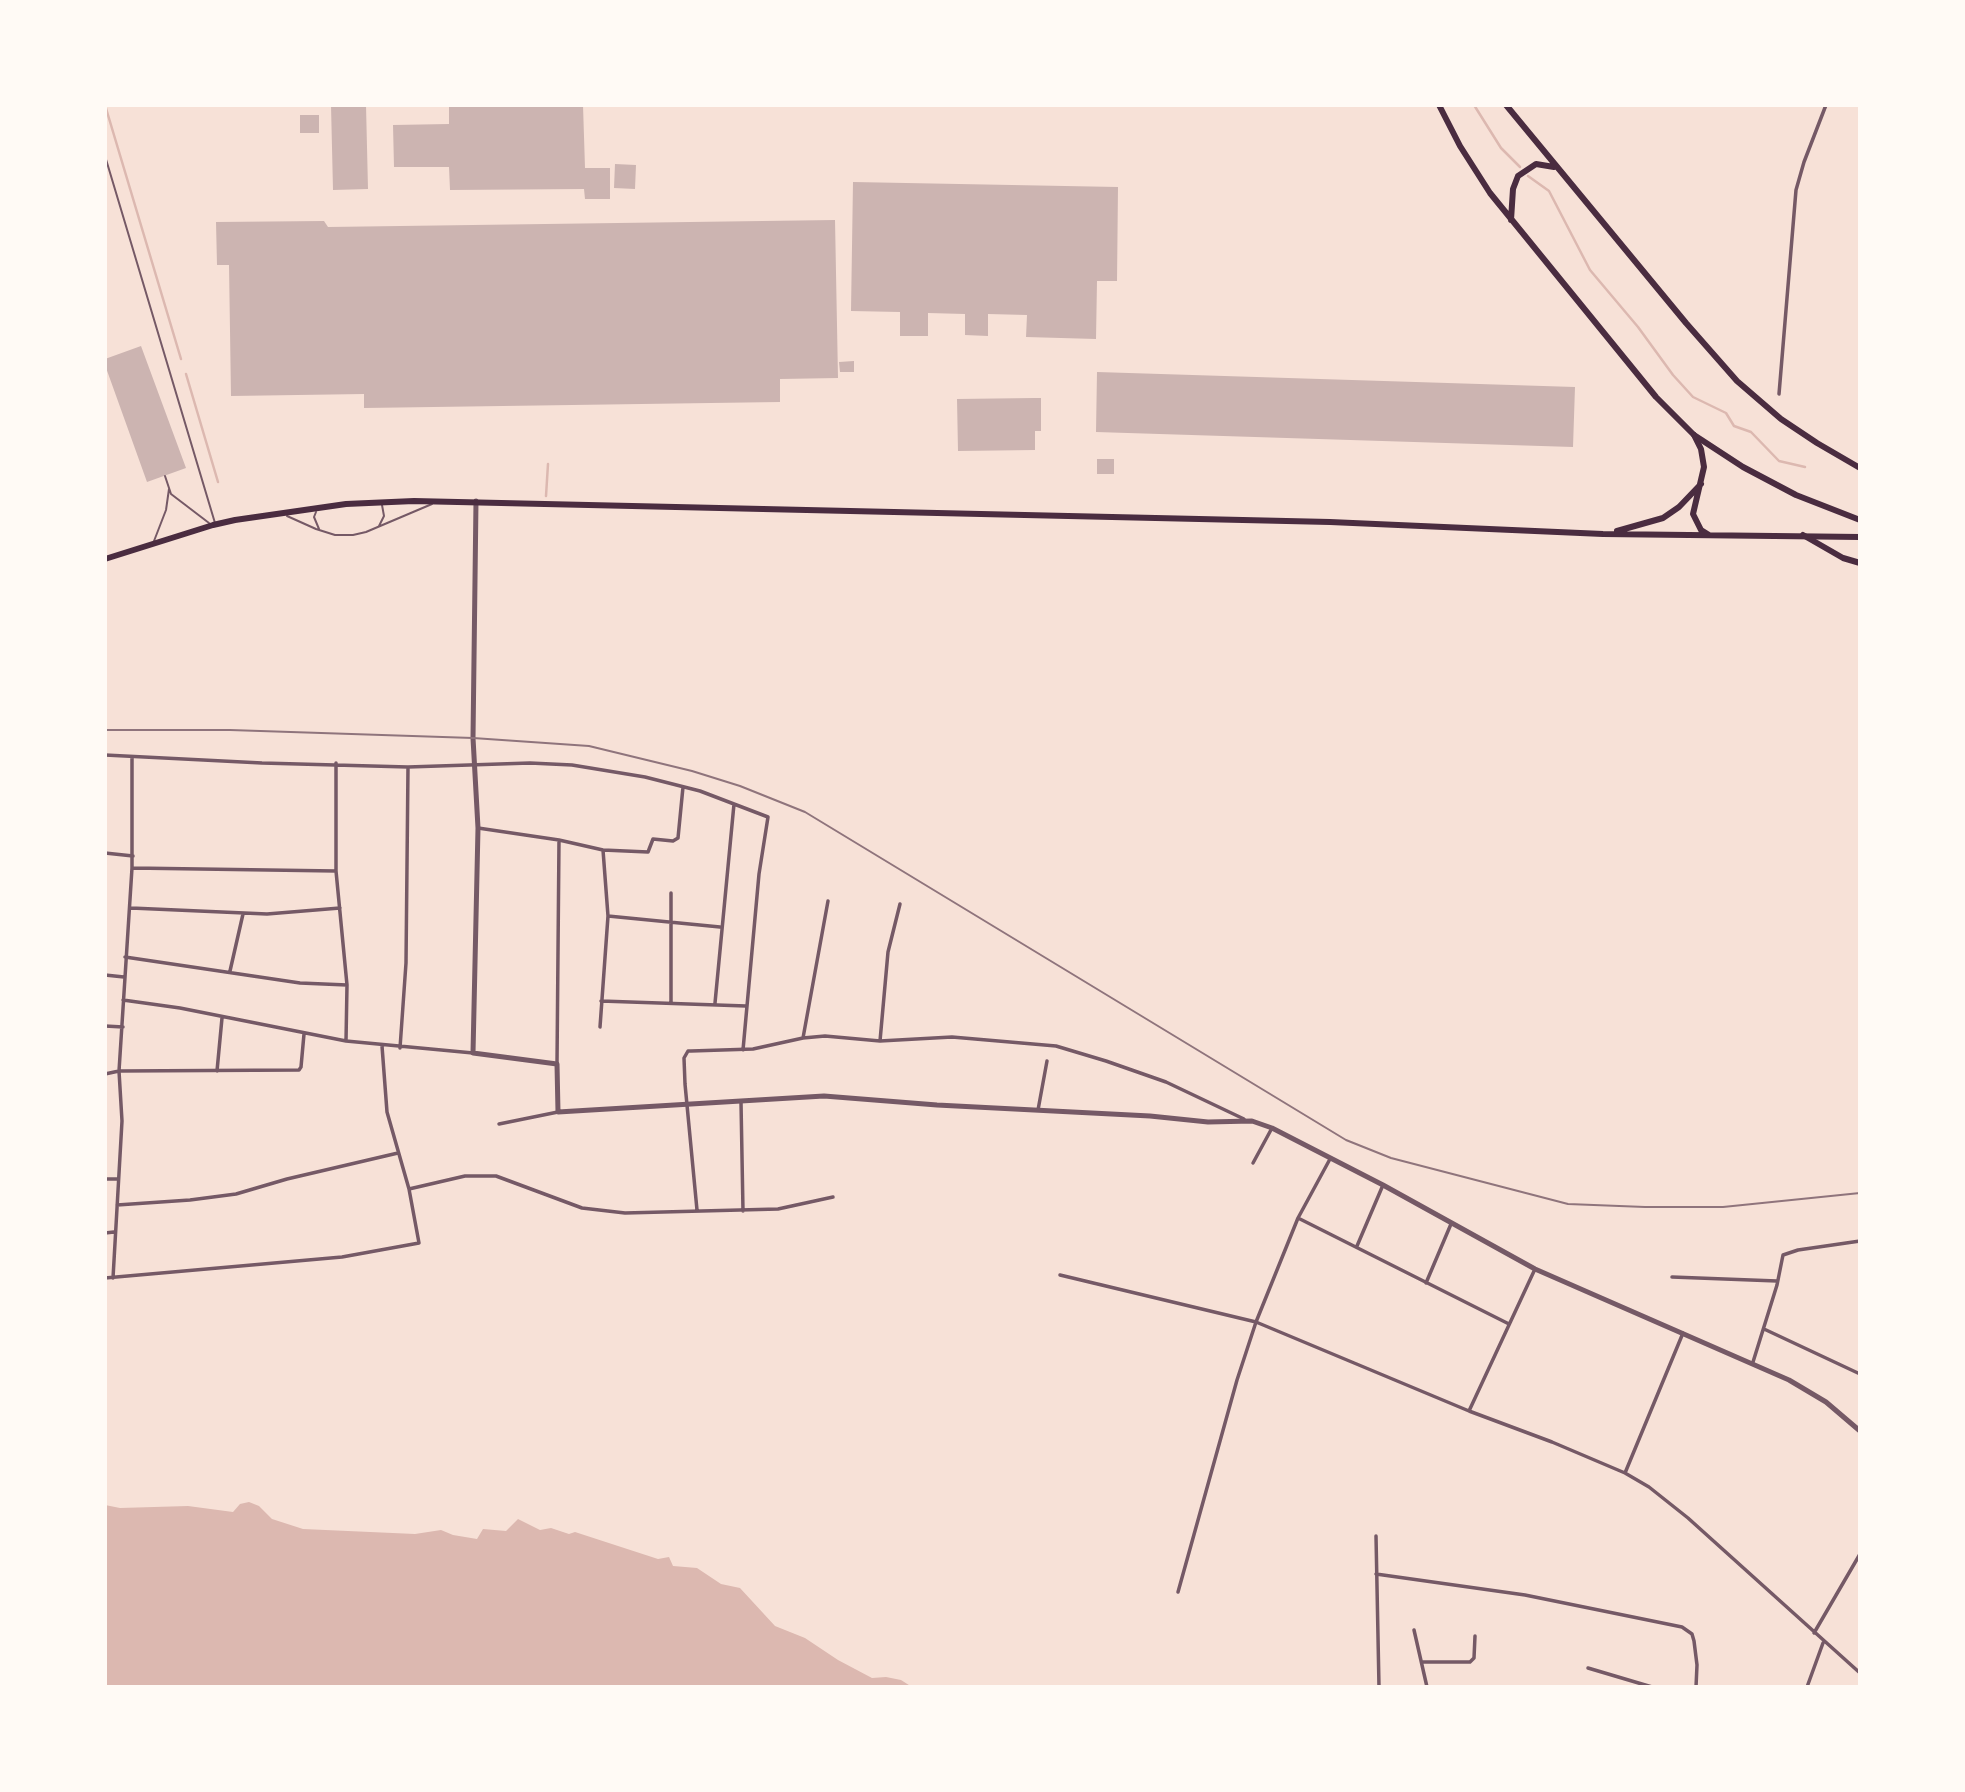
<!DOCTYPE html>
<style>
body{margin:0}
#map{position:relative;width:1965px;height:1792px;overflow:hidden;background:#f7e1d7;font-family:"Titillium Web",sans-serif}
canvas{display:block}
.frame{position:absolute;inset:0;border:107px solid #fffaf5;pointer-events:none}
</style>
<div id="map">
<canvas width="1965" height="1792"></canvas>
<div class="frame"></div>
</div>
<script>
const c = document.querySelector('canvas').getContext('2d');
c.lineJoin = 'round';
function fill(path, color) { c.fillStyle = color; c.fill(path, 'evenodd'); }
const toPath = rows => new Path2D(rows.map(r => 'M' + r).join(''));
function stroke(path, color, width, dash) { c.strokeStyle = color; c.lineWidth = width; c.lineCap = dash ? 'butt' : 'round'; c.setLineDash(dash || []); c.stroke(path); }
const water = toPath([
 [249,1502,259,1506,272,1519,303,1529,415,1534,441,1530,453,1535,477,1539,483,1529,506,1531,518,1519,540,1530,551,1528,569,1534,575,1532,658,1559,669,1557,673,1566,697,1568,721,1584,740,1588,775,1626,805,1638,838,1660,872,1678,886,1677,901,1680,912,1687,105,1687,105,1505,120,1508,188,1506,233,1512,240,1504]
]);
const stream = toPath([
 [105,105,181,359],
 [1474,105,1501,148,1520,167],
 [1528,176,1549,191,1590,270,1638,327,1673,375,1693,397,1726,413,1734,426,1751,432,1779,461,1805,467],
 [186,374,218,482],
 [546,496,548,464]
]);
const building = toPath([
 [331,105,366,105,368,189,333,190],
 [449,105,583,105,585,168,610,168,610,199,585,199,584,189,450,190,449,167,394,167,393,125,449,124],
 [300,115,319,115,319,133,300,133],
 [615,164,636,165,635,189,614,188],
 [853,182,1118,187,1117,281,1097,281,1096,339,1026,337,1027,315,988,314,988,336,965,335,965,314,928,313,928,336,900,336,900,312,851,311],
 [835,220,838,378,780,379,780,402,364,408,364,394,231,396,229,265,217,265,216,222,324,221,328,227],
 [141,346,186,468,147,482,105,365,105,359],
 [854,361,854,372,840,372,839,362],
 [1097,372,1575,387,1573,447,1096,432],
 [1034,398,1041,398,1041,431,1035,431,1035,450,958,451,957,399],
 [1097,459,1114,459,1114,474,1097,474]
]);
const service = toPath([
 [105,156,215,523],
 [165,476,171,494,209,523],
 [316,512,314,517,319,529],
 [287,516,316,529,335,535,353,535,366,532,432,504],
 [379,526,384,516,382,505],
 [154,541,166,510,169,489]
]);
const minor = toPath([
 [1779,394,1796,190,1804,162,1826,105],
 [105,755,262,763,408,767,530,763,572,765,645,777,700,791,768,817,759,874,743,1050],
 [336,763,336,871,347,985,346,1041],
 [478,828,559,840,603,850,648,852,653,839,673,841,678,838,683,787],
 [105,853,133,856],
 [132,868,336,871],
 [131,908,267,914,340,908],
 [608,916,720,927],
 [125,957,300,983,347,985],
 [230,971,243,914],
 [105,975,124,977],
 [123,1000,180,1008,346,1041,473,1053],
 [601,1001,746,1006],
 [671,1002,671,893],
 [715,1003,734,804],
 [105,1026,123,1027],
 [600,1027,608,916,603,850],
 [803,1038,828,901],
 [880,1041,888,952,900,904],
 [400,1048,406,963,408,767],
 [557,1064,559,840],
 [217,1071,222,1018],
 [105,1074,119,1071,299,1070,301,1067,304,1034],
 [741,1102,743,1211],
 [1038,1110,1047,1061],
 [499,1124,558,1112],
 [1253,1163,1272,1128],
 [105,1179,118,1179],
 [409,1189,465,1176,496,1176,582,1208,625,1213,778,1209,833,1197],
 [117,1205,190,1200,236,1194,287,1179,398,1153],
 [697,1210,685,1084,684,1058,688,1051,691,1051,753,1049,803,1038,825,1036,880,1041,952,1037,1056,1046,1106,1061,1166,1082,1244,1119],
 [1298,1218,1509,1324],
 [105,1233,114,1232],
 [1357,1246,1383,1185],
 [1060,1275,1256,1322,1469,1411,1552,1442,1625,1473,1649,1487,1688,1518,1860,1673],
 [1672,1277,1777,1281],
 [105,1278,342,1257,419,1243,409,1189,387,1112,382,1046],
 [113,1278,122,1121,119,1071,132,868,132,757],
 [1426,1283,1451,1224],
 [1764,1329,1860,1374],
 [1753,1362,1777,1285,1783,1255,1798,1250,1860,1241],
 [1469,1411,1535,1269],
 [1625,1473,1683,1333],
 [1376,1536,1379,1687],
 [1376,1574,1525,1595,1682,1627,1692,1634,1694,1641,1697,1665,1696,1687],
 [1178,1592,1237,1380,1256,1322,1298,1218,1330,1159],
 [1414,1630,1427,1687],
 [1814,1633,1860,1554],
 [1422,1662,1470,1662,1474,1658,1475,1636],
 [1588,1668,1652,1687],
 [1807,1687,1823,1643]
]);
const tertiary = toPath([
 [476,501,473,738,478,828,473,1053,557,1064,558,1112,824,1096,937,1105,1150,1116,1208,1122,1252,1121,1272,1128,1383,1185,1535,1269,1789,1380,1826,1402,1860,1431]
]);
const primary = toPath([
 [1694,435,1701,449,1704,467,1693,514,1701,530,1709,535],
 [1617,531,1663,518,1679,507,1701,484],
 [105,559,213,525,235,520,346,504,414,501,1330,522,1603,534,1860,537]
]);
const trunk = toPath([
 [1439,105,1460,146,1490,193,1656,397,1694,435,1743,467,1796,495,1860,520],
 [1506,105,1686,323,1737,381,1781,419,1817,443,1860,468],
 [1511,220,1513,189,1518,176,1536,164,1554,167],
 [1803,535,1843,558,1860,563]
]);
const tram = toPath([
 [105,730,230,730,473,738,589,746,692,771,740,786,805,812,1346,1140,1391,1158,1568,1204,1645,1207,1723,1207,1860,1193]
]);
fill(water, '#dcb8b0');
stroke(stream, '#dcb8b0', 2.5);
fill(building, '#ccb4b1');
stroke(service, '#755966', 2);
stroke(minor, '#755966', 3.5);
stroke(tertiary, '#755966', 5);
stroke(primary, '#4a2c40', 6);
stroke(trunk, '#4a2c40', 6);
stroke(tram, '#8f747c', 2);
</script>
